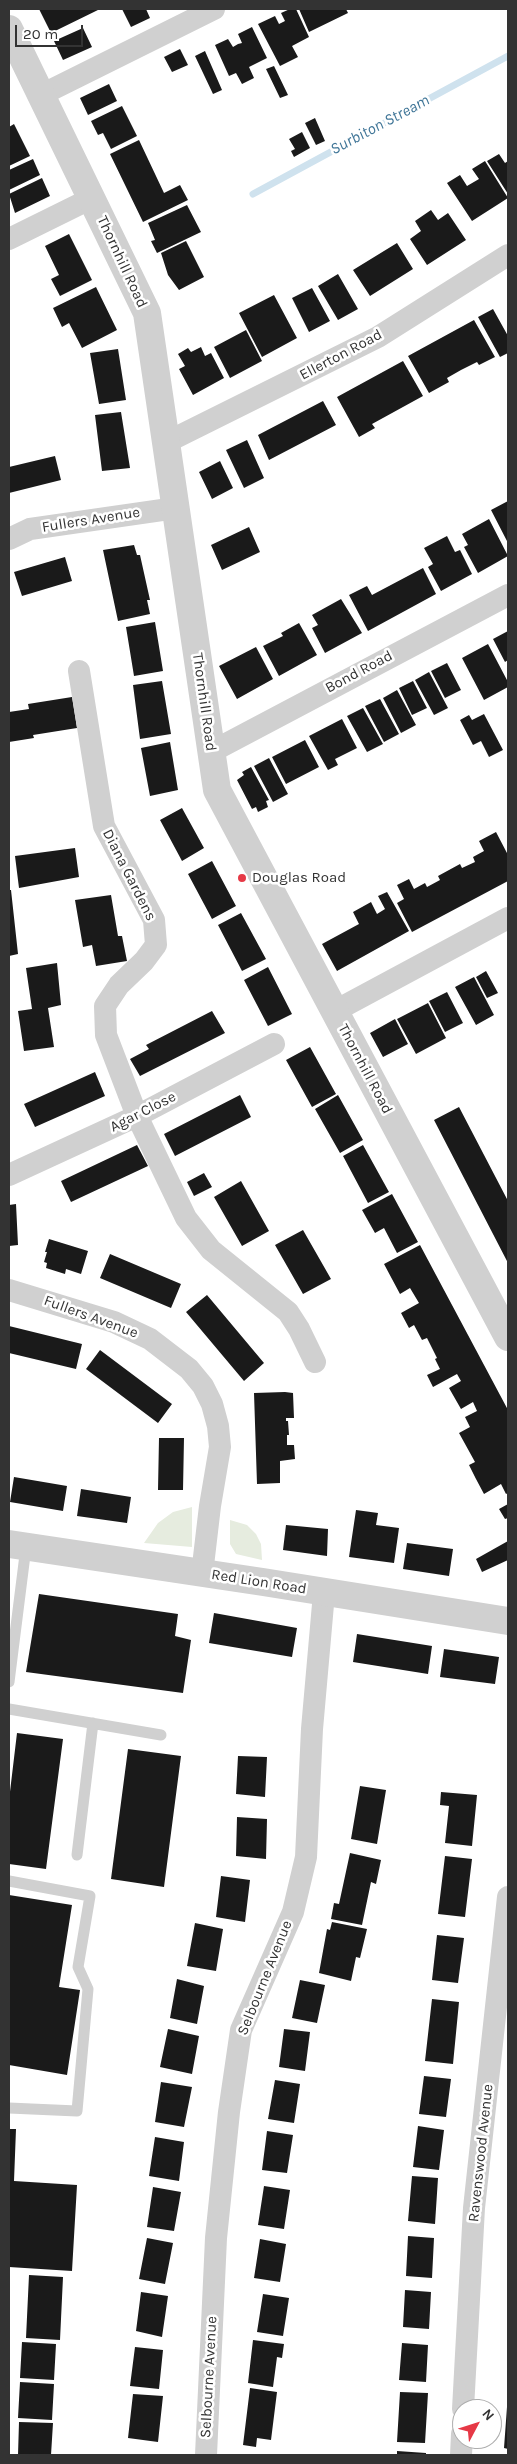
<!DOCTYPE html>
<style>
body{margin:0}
#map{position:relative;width:517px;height:2464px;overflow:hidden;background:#fff;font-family:Karla,sans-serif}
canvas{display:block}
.frame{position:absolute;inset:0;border:10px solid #333;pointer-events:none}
.north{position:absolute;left:452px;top:2399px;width:50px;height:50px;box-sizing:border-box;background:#fff;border:1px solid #adadad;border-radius:50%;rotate:50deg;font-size:14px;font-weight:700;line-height:20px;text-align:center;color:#333}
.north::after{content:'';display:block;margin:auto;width:18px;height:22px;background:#e63946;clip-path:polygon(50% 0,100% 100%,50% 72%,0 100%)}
.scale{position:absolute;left:15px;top:25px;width:68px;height:22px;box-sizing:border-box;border:2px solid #333;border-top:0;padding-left:6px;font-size:15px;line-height:18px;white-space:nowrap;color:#333;-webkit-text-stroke:4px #fff;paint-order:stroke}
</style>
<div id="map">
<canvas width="517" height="2464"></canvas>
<div class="frame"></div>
<div class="north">N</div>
<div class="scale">20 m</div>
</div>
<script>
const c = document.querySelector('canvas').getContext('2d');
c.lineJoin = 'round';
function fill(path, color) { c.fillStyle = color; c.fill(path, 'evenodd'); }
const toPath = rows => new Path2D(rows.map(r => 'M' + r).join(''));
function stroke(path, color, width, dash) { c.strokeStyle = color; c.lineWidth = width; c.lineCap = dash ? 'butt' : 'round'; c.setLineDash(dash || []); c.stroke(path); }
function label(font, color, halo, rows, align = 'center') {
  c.font = font + ' Karla,sans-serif'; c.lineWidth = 5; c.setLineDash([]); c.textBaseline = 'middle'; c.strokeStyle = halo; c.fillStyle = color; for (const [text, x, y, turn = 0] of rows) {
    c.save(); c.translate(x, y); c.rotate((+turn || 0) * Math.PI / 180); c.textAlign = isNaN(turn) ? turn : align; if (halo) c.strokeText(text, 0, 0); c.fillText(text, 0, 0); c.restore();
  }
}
const green = toPath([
 [192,1507,192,1547,144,1543,158,1523,173,1512],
 [230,1520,247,1525,256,1534,261,1544,262,1560,236,1554,230,1544]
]);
const stream = toPath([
 [253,194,508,56]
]);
const building = toPath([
 [39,9,100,9,51,33],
 [122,9,146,9,150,18,131,27],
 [290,9,296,9,309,37,292,46,298,57,280,66,258,24,275,16,279,24,285,21,281,13],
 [299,9,346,9,348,13,309,32],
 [252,27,267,58,249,67,254,78,242,84,236,73,229,76,215,45,228,39,233,47,238,44,242,43,238,34],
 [83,28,92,47,63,60,54,41],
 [180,49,188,65,172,72,164,57],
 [205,51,222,90,213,94,195,56],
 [274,66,288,95,280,98,266,69],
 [109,84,117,101,88,115,80,98],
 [122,106,137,136,111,149,103,133,98,135,91,121],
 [315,118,325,141,316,145,305,123],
 [14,124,30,156,9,166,9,127],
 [302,132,310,148,294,157,291,151,295,149,289,139],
 [139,140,164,193,180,185,188,200,143,222,110,154],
 [499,154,505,163,508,161,508,194,487,161],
 [33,159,40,175,9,190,9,170],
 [485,161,508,198,472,221,447,183,460,175,467,186,479,179,472,169],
 [42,178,50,196,15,213,9,194],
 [187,205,201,232,157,253,151,241,155,240,148,223],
 [431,210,438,220,448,213,466,240,427,265,410,239,421,231,415,221],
 [69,234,92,280,60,296,51,279,59,275,45,246],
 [186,241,204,277,179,290,168,275,161,253],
 [397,243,413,269,370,296,353,270],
 [338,274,358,309,338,320,318,286],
 [96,287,117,330,82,348,69,323,62,327,53,308],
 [312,288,330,321,309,332,292,298],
 [274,295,297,338,262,357,239,313],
 [493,309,508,336,508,353,500,357,478,317],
 [474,320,495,357,479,365,477,362,461,370,447,378,449,382,429,393,408,356],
 [246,330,262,361,230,378,214,347],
 [201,347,205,356,211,353,224,378,193,395,179,369,185,366,178,354,188,348,191,352],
 [118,349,126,400,99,404,90,353],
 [403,361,423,396,372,424,375,428,359,437,337,397],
 [323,401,336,425,269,460,258,435],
 [121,412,130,468,102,471,95,415],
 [247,440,264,478,244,488,226,450],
 [55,456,61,480,9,493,9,467],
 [220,461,233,488,212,499,199,472],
 [508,501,508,543,491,510],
 [489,519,508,556,478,573,464,547,468,545,462,534],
 [249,527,260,552,222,570,211,545],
 [447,536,455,552,460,550,472,574,441,591,428,567,433,564,424,548],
 [134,545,137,555,140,555,150,600,147,600,150,614,118,621,103,550],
 [65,557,72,581,22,596,14,572],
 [423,568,436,594,368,631,349,595,367,586,372,595],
 [341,599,362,633,325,653,312,628,318,625,312,615],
 [155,622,163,671,134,676,126,627],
 [299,623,317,655,279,676,263,646,283,636,281,633],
 [508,631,508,660,505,662,493,639],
 [488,644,508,682,508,687,484,700,462,658],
 [256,647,273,679,237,699,219,666],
 [447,663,461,690,445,698,431,671],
 [429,672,448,708,434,715,415,680],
 [162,681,171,734,140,739,133,685],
 [413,681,427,708,412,715,399,688],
 [397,690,416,725,401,733,383,698],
 [72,697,77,728,33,735,34,738,9,742,9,712,29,709,28,704],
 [380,699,399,734,384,742,365,706],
 [363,708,383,744,367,752,347,716],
 [484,714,503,750,489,757,481,741,473,745,460,720,469,715,472,720],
 [342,719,357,748,335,759,338,765,328,770,309,736],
 [305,740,319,767,286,784,272,757],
 [170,742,178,790,150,796,141,748],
 [269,758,288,794,273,802,254,766],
 [251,767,269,800,266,801,268,807,258,812,256,807,252,809,237,780,244,775,242,772],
 [182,808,204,848,182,861,160,820],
 [496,832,508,855,508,881,412,932,397,903,404,899,397,885,409,879,414,889,425,883,427,887,440,880,438,876,460,864,462,868,475,862,473,857,484,851,479,841],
 [75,848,79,877,19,888,15,856],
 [212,861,236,906,212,919,188,874],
 [9,890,11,890,18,954,9,956],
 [387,892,409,931,337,971,322,944,359,924,353,912,371,902,377,914,385,909,378,896],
 [111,895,118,936,122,936,127,961,96,966,92,945,83,947,75,900],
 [241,913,266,959,242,971,218,925],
 [57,963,61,1005,48,1008,54,1047,24,1051,18,1011,32,1009,26,968],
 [268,967,292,1014,268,1026,244,980],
 [486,971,498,993,487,998,476,977],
 [474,977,494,1015,476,1025,455,987],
 [447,992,463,1023,445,1032,429,1001],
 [428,1003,446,1038,416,1054,397,1019],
 [212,1011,225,1033,140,1076,130,1059,149,1049,146,1045],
 [395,1019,408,1044,383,1057,370,1033],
 [310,1047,336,1094,312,1107,286,1060],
 [95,1072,105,1096,35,1127,24,1104],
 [240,1095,251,1117,175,1156,164,1134],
 [338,1095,363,1140,340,1153,315,1109],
 [459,1107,508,1201,508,1263,434,1120],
 [137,1145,148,1166,71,1202,61,1181],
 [363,1145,389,1192,368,1203,343,1156],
 [204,1173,212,1187,194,1196,187,1182],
 [241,1181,269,1231,242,1246,214,1197],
 [392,1194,418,1242,397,1253,384,1228,375,1233,362,1210],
 [16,1204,18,1245,9,1246,9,1205],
 [303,1230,331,1279,303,1294,275,1245],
 [49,1239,88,1251,81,1274,66,1269,65,1274,46,1268,47,1263,44,1262,47,1252,45,1252],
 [420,1245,508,1410,508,1493,506,1494,501,1484,484,1494,476,1479,469,1465,475,1462,459,1433,470,1427,465,1417,477,1411,473,1402,461,1409,449,1388,461,1381,457,1374,433,1387,427,1375,440,1369,435,1359,437,1358,427,1338,422,1340,414,1325,409,1328,401,1313,419,1303,410,1288,400,1294,384,1264],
 [110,1254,181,1284,171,1308,100,1278],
 [207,1295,264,1363,244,1381,186,1312],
 [9,1326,82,1344,76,1369,9,1353],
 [100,1350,172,1404,158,1423,86,1369],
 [285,1392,293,1393,294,1418,286,1418,286,1421,288,1421,289,1435,287,1435,287,1445,294,1445,295,1459,280,1461,280,1483,257,1484,254,1393],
 [159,1438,184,1438,183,1490,158,1490],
 [14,1477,67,1486,63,1511,10,1502],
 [81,1489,131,1497,127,1523,77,1516],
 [508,1504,508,1518,505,1519,499,1509],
 [356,1510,378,1513,376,1525,399,1528,394,1563,349,1557],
 [286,1525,328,1529,327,1556,283,1550],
 [508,1541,508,1560,482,1572,476,1559],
 [407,1543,453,1549,449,1576,403,1569],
 [39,1594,178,1614,175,1636,191,1640,183,1693,26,1672],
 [214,1613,297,1628,292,1657,209,1643],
 [357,1634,432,1646,428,1674,353,1662],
 [444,1649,499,1657,495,1684,440,1677],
 [17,1733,63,1739,46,1869,9,1864,9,1800],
 [128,1749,181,1756,164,1887,111,1879],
 [238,1756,267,1757,265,1797,236,1794],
 [360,1786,386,1790,377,1844,351,1839],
 [441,1792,477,1795,472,1846,445,1843,449,1806,440,1805],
 [237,1817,267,1819,266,1859,236,1856],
 [350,1853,381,1860,376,1884,371,1882,362,1925,331,1919,334,1903,339,1904],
 [445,1856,472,1859,465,1917,438,1914],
 [221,1876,250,1880,245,1922,216,1917],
 [9,1895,72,1905,59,1987,80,1990,67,2075,9,2065],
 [332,1922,367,1929,360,1958,356,1957,351,1981,319,1973,327,1929,330,1930],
 [195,1923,223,1929,216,1971,187,1966],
 [437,1935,464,1938,458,1983,432,1980],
 [177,1979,204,1986,197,2024,170,2018],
 [300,1980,325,1985,317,2023,292,2018],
 [432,1999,459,2002,453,2064,425,2061],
 [168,2029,199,2036,192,2074,160,2067],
 [284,2029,310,2032,305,2071,279,2067],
 [424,2076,451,2079,446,2117,419,2114],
 [275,2080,300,2084,294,2123,268,2119],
 [161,2082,192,2087,184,2127,155,2122],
 [418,2126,444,2130,439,2170,413,2167],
 [9,2129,16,2129,14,2181,77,2185,72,2271,9,2267],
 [267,2131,293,2135,287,2173,262,2170],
 [155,2137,184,2142,179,2181,149,2176],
 [412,2176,438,2178,435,2224,408,2221],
 [264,2186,290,2190,284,2229,258,2225],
 [153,2187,181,2192,174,2231,147,2227],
 [408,2236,434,2238,432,2278,406,2276],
 [147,2238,173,2243,165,2284,139,2279],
 [260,2239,286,2244,280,2282,254,2278],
 [29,2275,63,2277,60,2340,26,2338],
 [405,2290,431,2292,429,2329,403,2327],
 [141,2292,168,2296,162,2337,136,2331],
 [263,2294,289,2298,283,2336,257,2332],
 [253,2340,284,2344,282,2358,277,2357,273,2387,248,2383],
 [22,2342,56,2344,54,2380,20,2378],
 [402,2343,428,2345,426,2382,399,2380],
 [135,2347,163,2350,159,2389,130,2386],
 [20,2382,54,2384,52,2420,18,2418],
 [250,2388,277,2392,271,2440,257,2438,256,2447,243,2445],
 [400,2392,428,2393,425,2443,397,2442],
 [133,2394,163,2396,158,2442,128,2438],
 [507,2407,508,2407,508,2449,504,2448],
 [19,2422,53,2423,51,2455,18,2455],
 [397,2451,426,2453,426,2455,397,2455]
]);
const service = toPath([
 [9,1682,26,1547],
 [9,1709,161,1735],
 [77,1855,93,1723],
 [9,1881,90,1896,78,1967,88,1989,77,2111,9,2108]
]);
const minor = toPath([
 [41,95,214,9],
 [9,239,92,198],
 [167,442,378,337,508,255],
 [9,539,30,529,176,508],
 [79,671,104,826,154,920,156,945,144,961,119,985,105,1006,106,1035,137,1116,186,1218,211,1250,288,1312,299,1329,315,1362],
 [211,752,508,595],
 [335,1011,508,918],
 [9,1175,137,1116,274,1044],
 [9,1290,114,1322,150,1339,189,1369,203,1386,212,1404,218,1426,220,1447,210,1506,202,1574],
 [463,2409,474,2208,508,1897],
 [206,2455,216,2238,229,2112,241,2030,293,1912,306,1857,312,1729,324,1593],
 [461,2455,462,2434]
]);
const tertiary = toPath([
 [9,29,147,313,217,790,508,1337],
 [9,1544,263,1582,508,1621]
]);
const markers = [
 [242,878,5,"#e63946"]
];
const streetNames = [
 ["Thornhill Road",122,262,65],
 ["Ellerton Road",341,355,-28],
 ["Fullers Avenue",91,520,-9],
 ["Bond Road",359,672,-28],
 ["Thornhill Road",204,702,82],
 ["Diana Gardens",129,875,63],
 ["Thornhill Road",365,1069,62],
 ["Agar Close",143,1112,-27],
 ["Fullers Avenue",91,1317,20],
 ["Red Lion Road",259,1582,9],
 ["Selbourne Avenue",265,1978,-68],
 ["Ravenswood Avenue",481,2153,-84],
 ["Selbourne Avenue",209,2377,-87]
];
const poiNames = [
 ["Douglas Road",252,878]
];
const waterNames = [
 ["Surbiton Stream",380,125,-28]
];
fill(green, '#e6ecdf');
stroke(stream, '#cfe2ee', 7);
fill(building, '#1a1a1a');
stroke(service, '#d0d0d0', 11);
stroke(minor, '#d0d0d0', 22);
stroke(tertiary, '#d0d0d0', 28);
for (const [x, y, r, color] of markers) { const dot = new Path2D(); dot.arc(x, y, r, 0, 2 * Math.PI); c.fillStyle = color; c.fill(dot); stroke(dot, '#fff', 2); }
label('15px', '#333', '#fff', streetNames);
label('15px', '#333', '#fff', poiNames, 'left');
label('italic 16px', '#3f7597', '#fff', waterNames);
</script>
